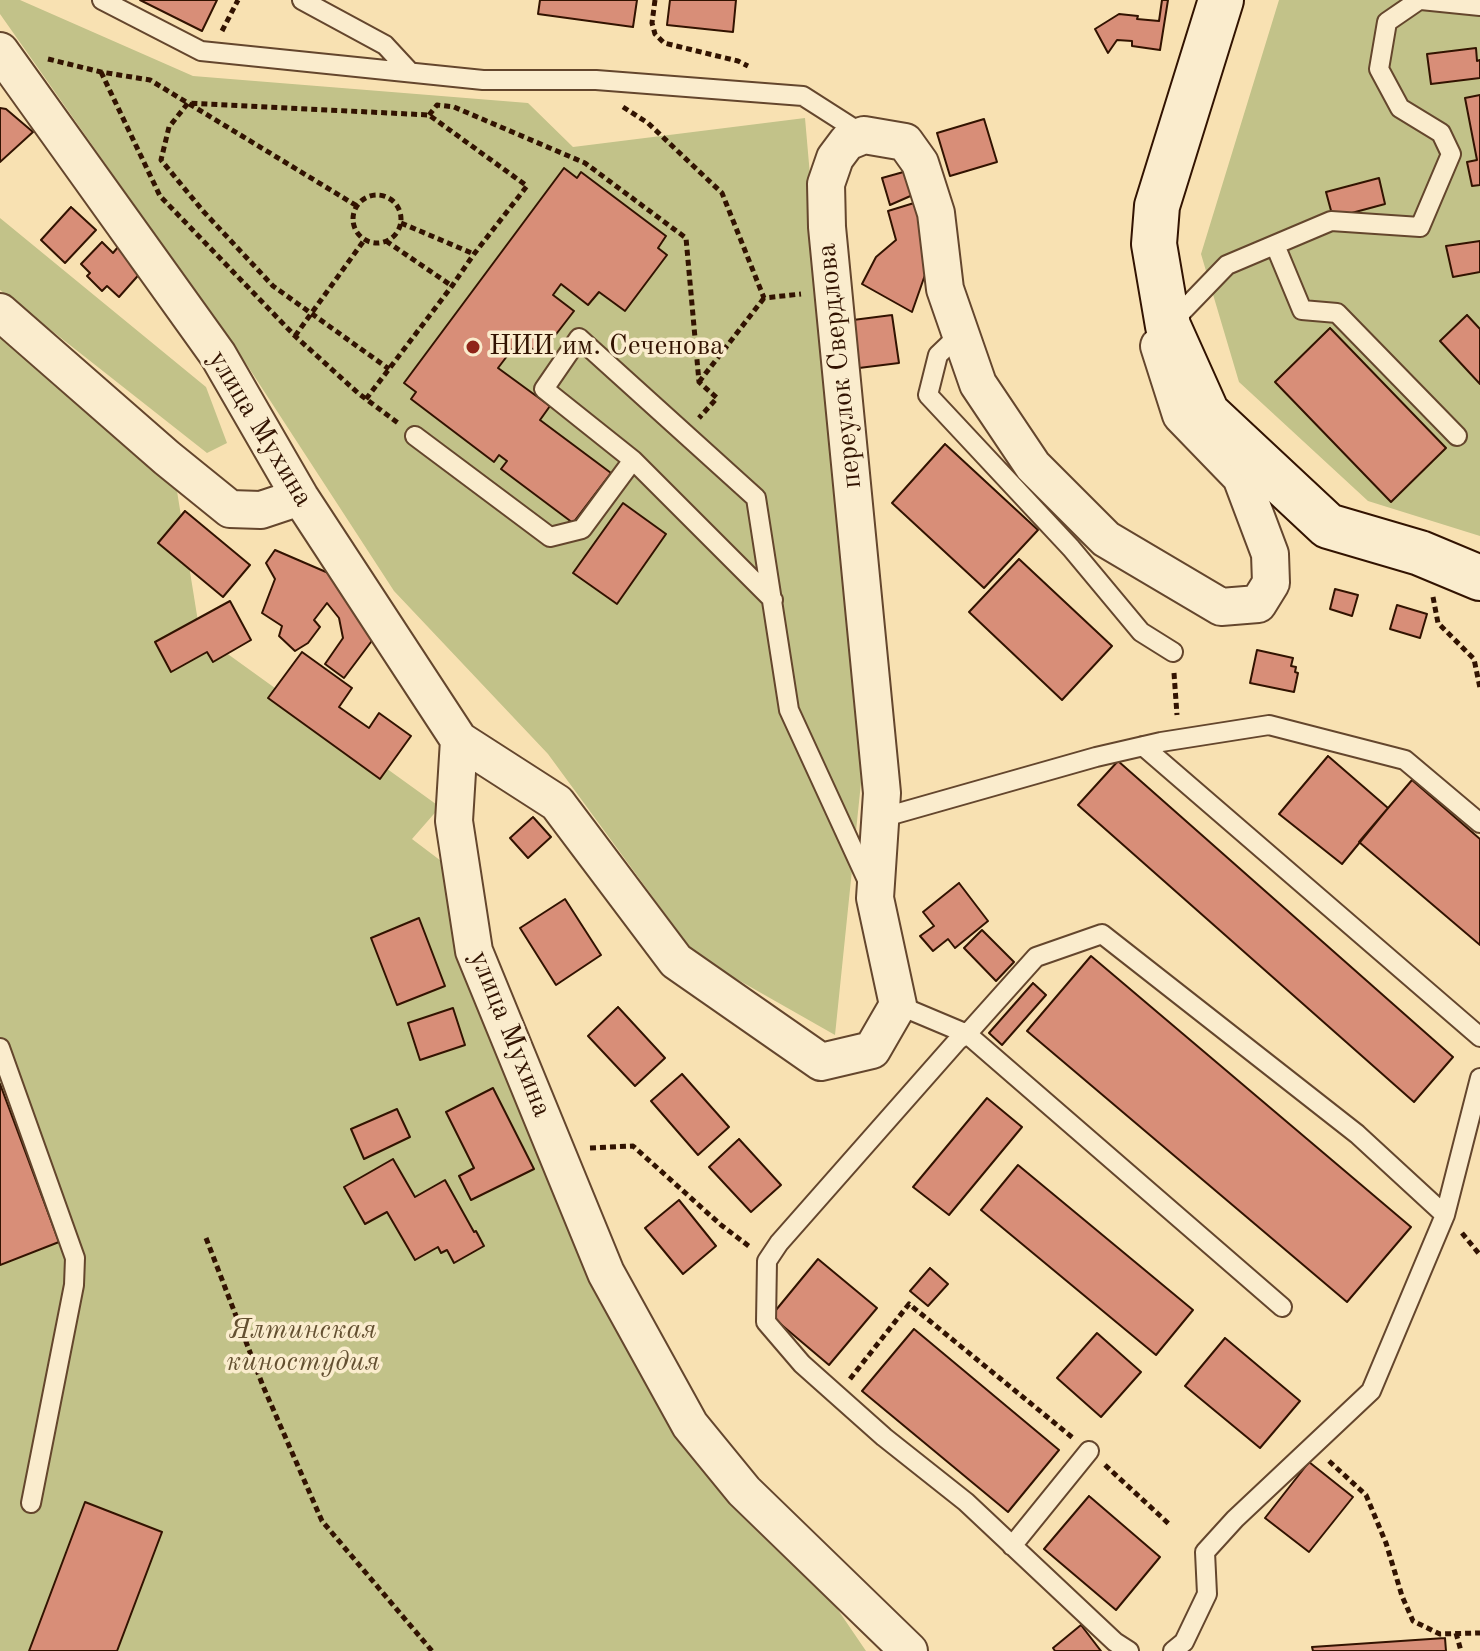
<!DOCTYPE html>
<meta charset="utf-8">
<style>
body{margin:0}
canvas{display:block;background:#f8e1b2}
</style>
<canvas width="1480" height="1651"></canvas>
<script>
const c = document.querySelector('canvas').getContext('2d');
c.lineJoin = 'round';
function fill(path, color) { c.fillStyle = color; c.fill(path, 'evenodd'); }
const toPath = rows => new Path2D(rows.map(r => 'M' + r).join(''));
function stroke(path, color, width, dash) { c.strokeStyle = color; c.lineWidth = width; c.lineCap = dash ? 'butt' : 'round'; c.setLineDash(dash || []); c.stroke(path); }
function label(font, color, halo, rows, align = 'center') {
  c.font = font + ' "Old Standard TT",serif'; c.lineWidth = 7; c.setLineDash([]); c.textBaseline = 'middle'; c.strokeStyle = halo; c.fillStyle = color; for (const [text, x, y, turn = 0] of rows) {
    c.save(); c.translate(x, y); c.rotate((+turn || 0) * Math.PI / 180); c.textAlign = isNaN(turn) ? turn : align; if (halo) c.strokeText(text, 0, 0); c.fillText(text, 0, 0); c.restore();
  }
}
const green = toPath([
 [0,0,20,0,193,76,528,103,573,147,805,118,862,773,835,1035,696,956,548,754,394,591,247,365,0,14],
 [1279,0,1480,0,1480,536,1368,501,1239,382,1201,254],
 [0,218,206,387,227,443,207,453,0,290],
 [0,336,177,491,200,634,440,807,412,839,453,870,586,1240,866,1651,0,1651]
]);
const building = toPath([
 [140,0,217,0,202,31,140,0],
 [540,0,637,0,633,27,538,14,540,0],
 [670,0,736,0,733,32,667,25,670,0],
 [1162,0,1168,0,1160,50,1132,46,1132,41,1117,40,1108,53,1095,29,1119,14,1138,16,1137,19,1159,21,1162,0],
 [1476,48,1477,61,1480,60,1480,78,1431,84,1427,54,1476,48],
 [1480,95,1480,185,1472,186,1467,162,1477,160,1465,98,1480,95],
 [0,108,6,109,33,132,0,162,0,108],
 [984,119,997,162,950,176,937,133,984,119],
 [564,168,577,178,581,172,666,236,658,248,667,255,625,311,599,292,588,305,561,284,553,295,574,311,540,355,520,339,498,368,550,406,540,420,611,473,573,523,501,469,507,461,499,455,494,462,411,399,416,392,404,383,564,168],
 [907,171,915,194,890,205,882,178,907,171],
 [1379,178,1385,204,1333,218,1326,192,1379,178],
 [914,203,927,235,926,272,912,312,862,284,876,257,896,240,888,211,914,203],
 [71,207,96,230,65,263,41,240,71,207],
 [1480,241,1480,272,1453,277,1446,246,1480,241],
 [102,242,113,253,118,247,143,270,119,297,107,286,102,291,87,276,90,273,81,264,102,242],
 [892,315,899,363,859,368,853,320,892,315],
 [1467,315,1480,329,1480,384,1440,341,1467,315],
 [1330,328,1446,448,1391,502,1275,382,1330,328],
 [945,444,1038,530,984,588,892,503,945,444],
 [623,503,666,534,617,604,573,573,623,503],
 [185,511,250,565,223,597,158,543,185,511],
 [275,550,326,572,348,586,374,638,344,678,325,664,343,638,339,618,327,603,314,620,320,627,308,643,295,651,279,636,282,626,262,613,275,579,266,563,275,550],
 [1019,559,1112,646,1062,700,969,612,1019,559],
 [1335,589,1358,595,1352,616,1330,609,1335,589],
 [230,601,251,640,213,662,207,652,171,672,155,642,230,601],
 [1397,605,1427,614,1420,638,1390,629,1397,605],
 [1257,650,1293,658,1291,666,1296,667,1295,672,1298,673,1294,692,1250,683,1257,650],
 [302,652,352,688,339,707,369,728,379,713,411,736,380,779,268,698,302,652],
 [1328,756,1388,808,1342,864,1279,814,1328,756],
 [1118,761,1453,1057,1414,1102,1078,805,1118,761],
 [1412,780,1480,839,1480,945,1359,842,1412,780],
 [533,817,551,837,528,858,510,838,533,817],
 [959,883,988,921,955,948,948,939,933,951,920,936,934,926,923,912,959,883],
 [565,899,601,955,556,985,520,928,565,899],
 [419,918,445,986,397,1005,371,938,419,918],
 [982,930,1014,962,996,981,964,948,982,930],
 [1091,956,1411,1227,1347,1302,1027,1031,1091,956],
 [1033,983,1046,995,1002,1045,989,1033,1033,983],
 [618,1007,665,1058,635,1086,588,1036,618,1007],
 [453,1008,465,1045,420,1060,408,1023,453,1008],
 [682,1074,729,1127,698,1155,651,1101,682,1074],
 [0,1084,59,1242,0,1265,0,1084],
 [493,1088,534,1169,471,1200,459,1176,474,1168,446,1112,493,1088],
 [987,1098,1022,1127,949,1215,913,1187,987,1098],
 [397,1109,410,1137,364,1159,351,1129,397,1109],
 [739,1139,781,1185,751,1212,709,1167,739,1139],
 [393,1159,415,1197,445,1180,474,1232,476,1231,484,1246,454,1263,447,1250,441,1253,438,1247,415,1260,387,1212,365,1224,344,1187,393,1159],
 [1018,1165,1193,1310,1156,1355,981,1210,1018,1165],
 [679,1200,716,1246,683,1274,645,1228,679,1200],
 [818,1259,877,1308,829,1365,771,1316,818,1259],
 [930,1268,948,1284,928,1306,910,1291,930,1268],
 [914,1329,1059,1450,1008,1512,862,1391,914,1329],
 [1097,1333,1141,1372,1101,1417,1057,1378,1097,1333],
 [1225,1338,1300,1401,1260,1448,1185,1386,1225,1338],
 [1309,1462,1353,1497,1309,1552,1265,1518,1309,1462],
 [1089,1496,1160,1557,1116,1610,1044,1549,1089,1496],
 [85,1502,162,1532,117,1651,29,1651,85,1502],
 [1081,1625,1101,1651,1055,1651,1053,1648,1081,1625],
 [1445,1638,1446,1651,1313,1651,1312,1647,1445,1638]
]);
const path = toPath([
 [655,0,652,23,655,34,664,43,738,61,748,66],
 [222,31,238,0],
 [48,59,101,72,150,80,357,206],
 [101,72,160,196,295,336,358,393,398,423],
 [623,107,648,123,722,193,764,298,801,294],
 [429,115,437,105,454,107,585,163,686,238,699,382,717,398,699,418],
 '353 219a24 24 0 1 1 48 0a24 24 0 1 1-48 0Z',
 [401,223,474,254],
 [386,241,452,286],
 [295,336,365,239],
 [699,382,764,298],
 [366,399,389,369,452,286,474,254,527,186,429,115,188,103,169,127,161,160,203,211,273,286,389,369],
 [1433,597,1438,623,1474,659,1480,688],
 [1174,673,1177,715],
 [590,1148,633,1146,721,1225,750,1247],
 [1462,1233,1480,1255],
 [206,1238,263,1386,322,1521,432,1651],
 [850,1379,909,1304,1073,1438],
 [1329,1461,1366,1495,1386,1543,1402,1596,1413,1621,1440,1634,1480,1633],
 [1105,1465,1169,1524],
 [1456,1633,1461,1651]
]);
const service = toPath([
 [102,0,201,51,483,80,596,80,803,96,864,135],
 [302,0,385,45,410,72],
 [1421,0,1480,6],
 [1275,245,1302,310,1337,313,1457,436],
 [1170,324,1227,265,1331,221,1420,227,1451,154,1441,133,1400,108,1379,69,1387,22,1419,0],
 [961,333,938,355,928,395,1071,548,1141,632,1173,652],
 [415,436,550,537,582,529,633,460,773,600],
 [633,460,544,389,579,338,756,498,789,710,869,884],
 [1143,746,1480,1037],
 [881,818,1096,757,1161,742,1269,725,1405,760,1480,823],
 [898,1005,967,1034,1282,1307],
 [0,1048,75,1258,74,1285,31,1503],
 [1012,1546,1089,1451],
 [1129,1651,1115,1642,966,1502,884,1437,802,1364,766,1322,767,1261,779,1243,958,1040,967,1034,1036,957,1102,934,1357,1134,1445,1215],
 [1173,1651,1184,1642,1207,1594,1205,1552,1235,1519,1371,1391,1445,1215,1480,1078]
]);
const minor = toPath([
 [0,51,218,355,300,497,459,740,454,821,474,951,606,1273,690,1425,744,1491,909,1651],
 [0,312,167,458,230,509,261,510,300,497],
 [459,740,557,803,676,961,821,1062,872,1050,898,1005,875,898,882,793,827,227,826,184,835,158,847,142,864,135,905,142,920,163,936,213,945,289,978,384,1033,466,1106,539,1221,607,1258,604,1271,583,1270,554,1241,477,1181,415,1159,346]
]);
const secondary = toPath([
 [1221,0,1157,206,1154,244,1168,326,1207,413,1328,526,1420,553,1480,578]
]);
const markers = [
 [473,347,8,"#8f2418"]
];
const poiNames = [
 ["НИИ им. Сеченова",489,347]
];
const streetNames = [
 ["переулок Свердлова",840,366,-96],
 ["улица Мухина",260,429,59],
 ["улица Мухина",510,1034,68]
];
const parkNames = [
 ["Ялтинская",303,1331],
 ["киностудия",303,1363]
];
fill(green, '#c2c289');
fill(building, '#d88e78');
stroke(building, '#321301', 2);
stroke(service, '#64462d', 22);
stroke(minor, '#64462d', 40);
stroke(secondary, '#321301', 48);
stroke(path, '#321301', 5, [6, 4]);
stroke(service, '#faeccd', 18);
stroke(minor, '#faeccd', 36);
stroke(secondary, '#faeccd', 44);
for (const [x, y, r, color] of markers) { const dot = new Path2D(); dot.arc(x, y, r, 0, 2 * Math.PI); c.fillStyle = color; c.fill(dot); stroke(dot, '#faeccd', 3); }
label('28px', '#321301', '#faeccd', poiNames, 'left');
label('28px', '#321301', '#faeccd', streetNames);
label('italic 28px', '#645031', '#faeccd', parkNames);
</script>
